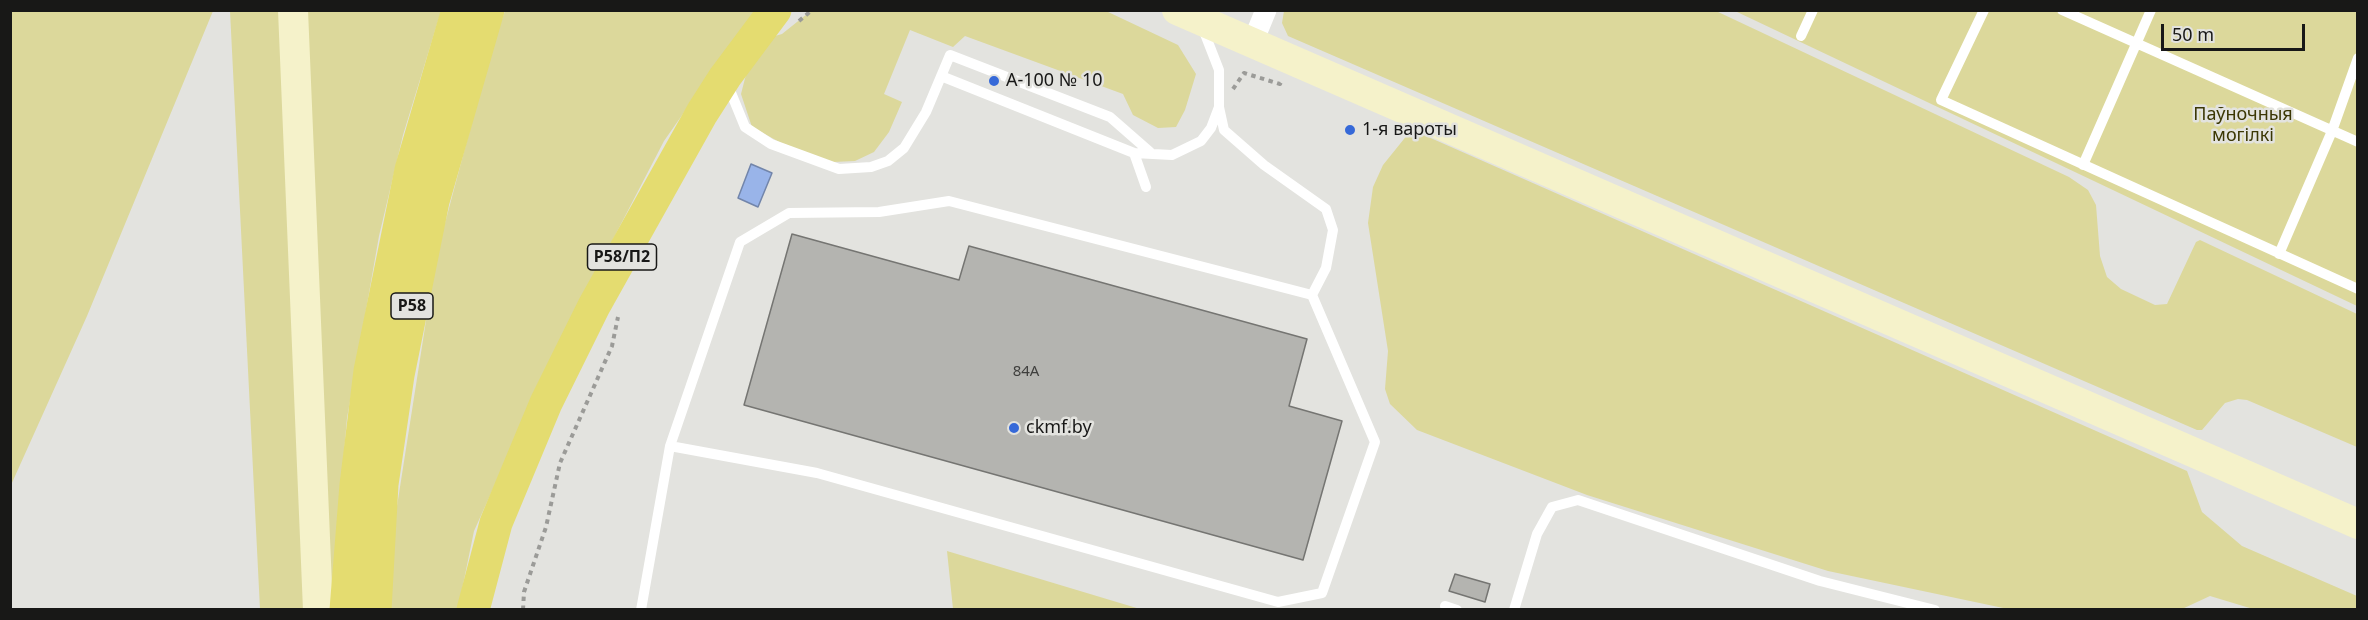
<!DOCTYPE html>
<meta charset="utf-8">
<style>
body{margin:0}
#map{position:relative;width:2368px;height:620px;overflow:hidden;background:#e3e3df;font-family:"Noto Sans",sans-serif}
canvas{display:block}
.frame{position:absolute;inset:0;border:12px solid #181817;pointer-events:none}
.scale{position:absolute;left:2161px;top:24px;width:144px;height:27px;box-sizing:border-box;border:3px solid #181817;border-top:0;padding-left:8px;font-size:18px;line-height:21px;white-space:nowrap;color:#181817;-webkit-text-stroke:4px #e3e3df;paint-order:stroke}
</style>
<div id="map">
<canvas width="2368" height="620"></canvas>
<div class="frame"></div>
<div class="scale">50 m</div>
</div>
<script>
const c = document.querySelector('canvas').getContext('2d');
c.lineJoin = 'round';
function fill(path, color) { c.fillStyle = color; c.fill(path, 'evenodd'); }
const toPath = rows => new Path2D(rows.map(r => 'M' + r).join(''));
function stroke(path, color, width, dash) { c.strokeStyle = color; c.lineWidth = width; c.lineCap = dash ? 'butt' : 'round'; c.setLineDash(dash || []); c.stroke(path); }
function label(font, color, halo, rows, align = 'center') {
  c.font = font + ' "Noto Sans",sans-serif'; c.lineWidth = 5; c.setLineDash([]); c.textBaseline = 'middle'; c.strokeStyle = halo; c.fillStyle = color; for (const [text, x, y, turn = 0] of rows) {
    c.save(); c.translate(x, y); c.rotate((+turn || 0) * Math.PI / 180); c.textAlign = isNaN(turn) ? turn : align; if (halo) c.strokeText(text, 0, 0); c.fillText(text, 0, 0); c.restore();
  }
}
const green = toPath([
 [11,10,213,11,87,316,11,485],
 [812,10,1106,11,1178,45,1196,74,1185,110,1176,127,1158,128,1133,115,1123,94,965,36,953,47,910,30,884,94,902,102,889,132,874,152,855,161,833,162,792,149,752,127,741,94,751,55,768,38,782,34],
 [230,11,280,11,309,609,260,609],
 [305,11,441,11,403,135,379,236,347,418,331,602],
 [505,11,759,11,749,19,664,141,555,351,474,531,458,609,386,610,387,570,436,257,493,43],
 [1284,11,1716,11,2069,177,2088,190,2096,205,2100,256,2107,277,2121,289,2155,305,2167,304,2196,242,2200,240,2357,314,2357,447,2247,400,2238,399,2225,403,2202,430,2197,430,1288,36,1282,23],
 [1735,11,2357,11,2357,306,2096,182],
 [1417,132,2187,471,2202,512,2242,546,2357,596,2357,609,2253,609,2210,596,2182,609,2008,609,1828,571,1587,495,1417,430,1390,404,1385,389,1388,351,1368,223,1373,187,1383,165,1408,134],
 [947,551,1140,609,953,609]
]);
const water = toPath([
 [751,164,772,173,758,207,738,198,751,164]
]);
const building = toPath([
 [792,234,959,280,969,246,1307,339,1289,406,1342,421,1303,560,744,405,792,234],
 [1455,574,1490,584,1485,602,1449,591,1455,574]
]);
const path = toPath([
 [799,21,812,10],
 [1233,89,1244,73,1280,84,1281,82],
 [523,610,524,592,546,527,560,463,612,346,618,317]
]);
const service = toPath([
 [1984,10,1941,100,2358,289],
 [2062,10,2358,142],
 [1801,36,1813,10],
 [941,76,1134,153,1172,155,1201,141,1211,128,1219,107,1219,70,1203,29],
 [727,83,745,127,771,144,839,169,871,167,888,161,904,148,926,112,950,55,1110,117,1150,152],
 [1134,153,1146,187],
 [2083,165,2151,10],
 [2279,254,2332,131,2358,58],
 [670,446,817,473,1278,602,1322,593,1375,442,1312,295,1326,268,1333,230,1326,209,1264,165,1224,130,1219,107],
 [1445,606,1457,610],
 [641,610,670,446,740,242,789,213,879,212,949,201,1312,295],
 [1514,610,1537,534,1552,507,1578,500,1820,581,1935,610]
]);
const minor = toPath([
 [1252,44,1266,10]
]);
const secondary = toPath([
 [293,10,318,610],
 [1177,10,2358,524]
]);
const trunk = toPath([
 [346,610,356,485,370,371,411,170,458,10],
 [375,610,382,484,398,375,433,201,488,10],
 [473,610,496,523,546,403,594,306,702,113,725,77,775,10]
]);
const markers = [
 [994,81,6,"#3669d8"],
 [1350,130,6,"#3669d8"],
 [1014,428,6,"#3669d8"]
];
const numberNames = [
 ["84А",1026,372]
];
const shields = [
 [622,257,69],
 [412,306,42]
];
const shieldNames = [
 ["Р58/П2",622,257],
 ["Р58",412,306]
];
const poiNames = [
 ["А-100 № 10",1006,81],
 ["1-я вароты",1362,130],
 ["ckmf.by",1026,428]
];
const parkNames = [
 ["Паўночныя",2243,115],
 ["могілкі",2243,136]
];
fill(green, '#dcd89b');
fill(water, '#99b4e9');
stroke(water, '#7285aa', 1.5);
fill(building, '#b4b4b0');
stroke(building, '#757572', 1.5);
stroke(path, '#9b9b98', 4, [4.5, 4.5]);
stroke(service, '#fff', 10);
stroke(minor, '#fff', 21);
stroke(secondary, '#f5f2ca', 30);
stroke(trunk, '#e4dc70', 33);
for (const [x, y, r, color] of markers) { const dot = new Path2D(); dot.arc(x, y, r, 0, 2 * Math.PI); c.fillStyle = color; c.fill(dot); stroke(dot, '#e3e3df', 2); }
label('15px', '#3f3f3d', null, numberNames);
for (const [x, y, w] of shields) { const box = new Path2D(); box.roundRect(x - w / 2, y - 13, w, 26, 4.5); c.fillStyle = '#e3e3df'; c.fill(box); stroke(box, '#181817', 1.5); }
label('bold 16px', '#181817', null, shieldNames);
label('18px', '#181817', '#e3e3df', poiNames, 'left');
label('18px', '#3b3704', '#e3e3df', parkNames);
</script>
